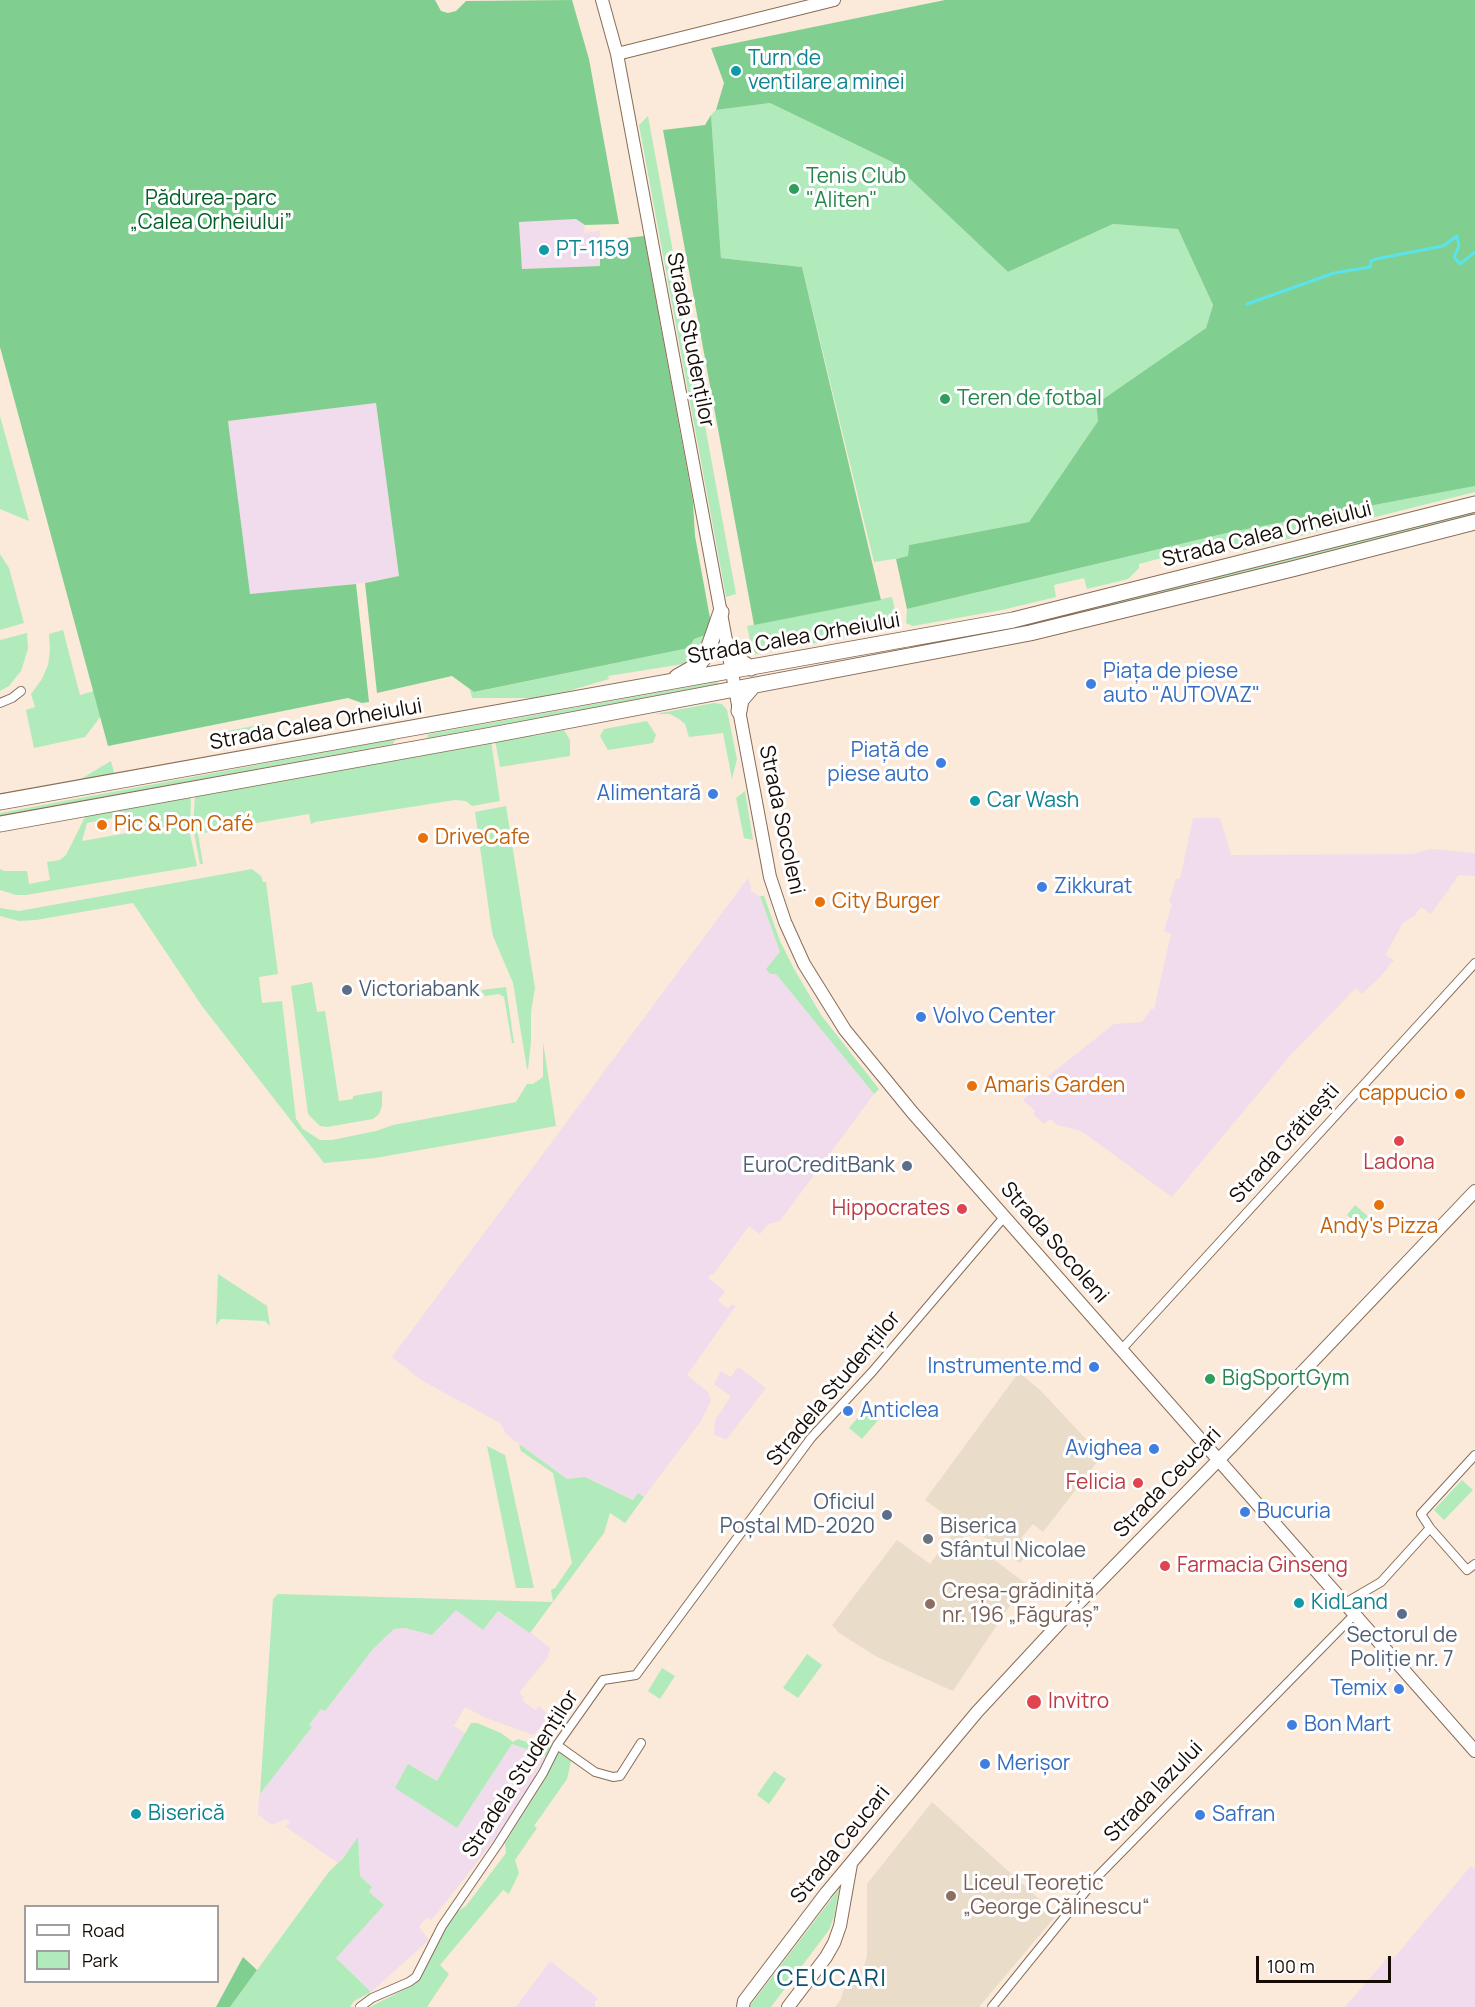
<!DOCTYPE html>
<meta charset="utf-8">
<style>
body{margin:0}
#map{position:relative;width:1475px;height:2007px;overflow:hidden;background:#fbe9da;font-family:Manrope,sans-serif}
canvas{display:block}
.legend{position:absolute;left:24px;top:1905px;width:195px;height:78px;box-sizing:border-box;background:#fff;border:2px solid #a29e9b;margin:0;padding:8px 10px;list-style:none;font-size:18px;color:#160c05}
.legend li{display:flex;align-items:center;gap:12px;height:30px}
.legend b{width:30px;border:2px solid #a29e9b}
.scale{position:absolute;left:1256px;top:1956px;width:135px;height:27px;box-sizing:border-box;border:3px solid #160c05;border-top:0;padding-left:8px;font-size:18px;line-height:21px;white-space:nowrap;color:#160c05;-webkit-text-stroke:4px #fff;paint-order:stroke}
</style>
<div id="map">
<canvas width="1475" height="2007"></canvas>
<ul class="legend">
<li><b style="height:8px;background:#fff"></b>Road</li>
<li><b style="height:16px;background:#b1ebbb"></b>Park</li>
</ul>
<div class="scale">100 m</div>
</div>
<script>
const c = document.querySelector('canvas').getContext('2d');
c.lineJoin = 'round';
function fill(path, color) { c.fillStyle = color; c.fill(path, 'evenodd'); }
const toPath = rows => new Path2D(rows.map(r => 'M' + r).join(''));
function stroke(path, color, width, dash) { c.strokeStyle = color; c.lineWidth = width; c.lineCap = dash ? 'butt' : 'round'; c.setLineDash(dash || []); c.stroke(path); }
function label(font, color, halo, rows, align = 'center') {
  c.font = font + ' Manrope,sans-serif'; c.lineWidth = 6; c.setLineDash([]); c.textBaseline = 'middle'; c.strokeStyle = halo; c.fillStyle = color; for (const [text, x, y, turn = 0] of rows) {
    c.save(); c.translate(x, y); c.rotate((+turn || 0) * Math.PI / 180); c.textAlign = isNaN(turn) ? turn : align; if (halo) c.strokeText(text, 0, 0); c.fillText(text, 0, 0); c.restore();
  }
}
const industrial = toPath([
 [576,219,585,225,584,233,600,231,601,266,522,269,519,222],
 [376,403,399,576,361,583,250,595,228,421],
 [1193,818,1220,818,1231,855,1412,854,1431,849,1475,853,1475,876,1459,875,1431,914,1421,907,1414,916,1403,923,1385,955,1394,960,1380,977,1362,994,1356,988,1288,1058,1172,1197,1081,1131,1057,1125,1051,1119,1044,1124,1033,1114,1035,1111,1023,1100,1051,1074,1114,1024,1142,1022,1151,1009,1154,1009,1171,934,1164,931,1172,904,1169,902,1176,879,1180,879],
 [748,878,751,886,750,891,760,896,780,952,770,974,776,974,874,1094,780,1221,768,1224,760,1234,749,1226,713,1275,711,1274,708,1278,725,1291,718,1301,728,1309,732,1304,736,1306,687,1375,708,1392,711,1400,701,1421,644,1497,638,1493,634,1500,585,1477,567,1479,507,1435,500,1423,421,1380,392,1357],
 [738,1367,766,1388,726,1440,714,1434,715,1420,731,1396,714,1384,721,1371,731,1377],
 [456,1609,483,1630,498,1611,514,1623,516,1621,550,1648,548,1657,519,1693,524,1697,522,1700,535,1710,539,1706,549,1716,534,1735,486,1718,465,1707,454,1726,466,1734,437,1781,412,1766,395,1787,457,1827,512,1744,546,1756,513,1816,438,1912,431,1920,427,1917,419,1927,429,1940,371,1992,336,1958,372,1887,360,1876,358,1839,338,1863,286,1827,290,1822,286,1819,272,1825,258,1814,259,1798,260,1794,312,1727,309,1725,321,1708,325,1711,373,1649,394,1629,405,1628,432,1635],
 [1470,1867,1475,1868,1475,2007,1345,2007,1389,1956,1394,1958],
 [550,1961,598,1998,595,2002,595,2007,516,2007]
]);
const education = toPath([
 [1019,1372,1042,1392,1100,1454,1098,1461,1043,1532,1033,1524,1021,1538,1032,1549,1020,1563,953,1514,947,1516,925,1500],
 [955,1530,1025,1583,953,1691,877,1657,839,1633,832,1625,897,1540,930,1564],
 [932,1802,1049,1908,1054,1918,979,2007,835,2007,841,1999,843,1991,864,1967,867,1955,867,1884]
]);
const green = toPath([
 [770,103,892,162,1008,272,1113,224,1178,229,1213,305,1206,328,1096,404,1098,421,1029,522,909,545,908,557,874,562,802,267,721,258,711,115,716,110],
 [648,116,736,594,726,597,639,125],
 [0,416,29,521,0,509],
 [1475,486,1475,492,1459,496,1240,551,1232,548,1229,540,1194,549,1195,554,1189,563,1176,563,1173,555,1139,564,1139,568,1128,579,1087,589,1084,578,1054,585,1056,597,1002,610,913,626,906,623,907,609,1231,532],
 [1475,512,1475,515,1212,581,1213,578],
 [0,554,9,568,24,623,0,630],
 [1194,583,1196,585,1059,620,918,650,917,646,981,634],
 [892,597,899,627,894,629,756,654,752,649,747,626],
 [63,630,80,695,94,691,101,716,85,737,34,748,26,710,35,707,31,694,42,679,48,665,50,651,49,634],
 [27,633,28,649,21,671,9,686,0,691,0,640],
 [711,633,700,651,683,664,608,676,609,679,568,691,533,698,472,698,470,689,475,692,689,648,694,639],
 [717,682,720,684,718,686,429,738,427,736,429,734],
 [714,703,722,704,727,710,737,759,732,779,723,733,689,737,685,724,679,719,670,714,655,714],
 [647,721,656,735,653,743,608,750,600,736,604,729],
 [263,724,267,730,265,739,243,743,228,739,225,735,225,733,228,731],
 [564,730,570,740,570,756,500,767,495,740,527,734,534,736],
 [395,739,393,744,0,816,0,813],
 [491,741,500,801,472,806,466,801,455,800,315,822,311,824,309,814,227,828,226,829,198,834,203,864,200,864,193,827,195,795],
 [111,761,115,776,77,783,79,780],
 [745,791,753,840,744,838,736,798],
 [191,795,190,834,197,866,26,895,16,895,0,890,0,869,4,871,27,871,29,884,50,880,47,862,60,860,66,855,86,815],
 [124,816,127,833,82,841,87,823],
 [506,806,535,988,531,1012,531,1042,528,1069,527,1069,513,983,493,936,491,925,475,812],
 [252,869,261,876,263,882,266,882,278,974,259,977,262,1003,282,1001,296,1119,303,1129,320,1140,332,1140,376,1131,393,1125,516,1102,527,1084,533,1084,543,1077,543,1042,556,1126,375,1158,324,1163,202,1006,133,903,36,920,19,921,0,916,0,908,19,911],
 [760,896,764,896,780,941,793,967,821,1015,879,1089,874,1094,776,974,770,974,766,969,780,952],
 [312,982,317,1012,325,1011,339,1101,353,1099,353,1096,382,1091,382,1106,379,1114,373,1119,327,1127,320,1126,308,1114,291,986],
 [506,987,514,1043,512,1043,504,997,499,994,485,996,481,990],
 [1355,1205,1371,1219,1362,1229,1347,1215],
 [218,1274,267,1306,270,1326,265,1321,221,1319,216,1325],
 [866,1408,879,1419,862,1439,849,1428],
 [519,1444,567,1479,585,1477,633,1500,638,1493,644,1497,625,1523,610,1513,604,1533,530,1633,498,1611,483,1630,456,1610,432,1635,405,1628,394,1629,373,1649,325,1711,321,1709,309,1725,312,1727,260,1794,273,1599,278,1594,553,1602,551,1590,555,1588,572,1563,553,1473,521,1451],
 [487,1446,505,1455,534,1588,516,1588],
 [1462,1480,1473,1490,1444,1520,1434,1510],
 [807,1654,822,1665,798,1698,783,1688],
 [662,1668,675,1676,660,1699,648,1691],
 [471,1723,477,1723,501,1733,513,1742,518,1739,537,1746,552,1744,546,1756,512,1744,457,1828,395,1788,408,1764,437,1781],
 [556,1752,572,1757,567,1779,534,1826,537,1828,515,1860,519,1873,509,1894,503,1890,440,1965,449,1974,427,2007,370,2007,415,1984,455,1913,466,1906,506,1853,505,1843,547,1776],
 [774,1771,786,1779,769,1804,757,1795],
 [358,1837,360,1876,372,1887,369,1892,384,1905,336,1958,371,1992,354,2001,350,2007,230,2007,328,1873,344,1857],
 [839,1889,834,1917,829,1930,771,2007,749,2007]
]);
const forest = toPath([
 [0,0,435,0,441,11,448,13,456,11,466,1,572,0,589,59,619,224,585,225,576,219,519,222,522,269,600,266,600,241,644,236,693,502,695,536,710,618,711,633,694,639,689,648,474,692,452,676,377,693,365,583,399,576,376,403,228,421,250,594,356,584,369,702,362,703,348,698,108,746,0,347],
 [945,0,1475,0,1475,486,1231,532,907,609,896,559,908,556,909,545,1029,522,1098,421,1096,404,1206,328,1213,305,1178,229,1113,224,1008,272,892,162,770,103,716,110,724,83,711,48],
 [711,115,721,258,802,267,881,600,754,625,663,130,705,125],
 [243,1957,257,1970,230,2007,216,2007]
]);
const stream = toPath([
 [1247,304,1334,273,1370,267,1371,261,1376,259,1443,246,1457,236,1459,246,1454,257,1460,264,1475,252]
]);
const street = toPath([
 [0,703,12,698,21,691],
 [1122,1349,1475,963],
 [1475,1455,1421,1514,1430,1528,1467,1570,1475,1564],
 [1345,1603,1381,1582,1430,1528],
 [557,1745,595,1772,613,1777,620,1776,641,1743],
 [360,2007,372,1998,409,1982,416,1977,442,1926,498,1844,543,1773,557,1745,603,1680,636,1675,811,1438,872,1372,1005,1216],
 [992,2007,1098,1876,1355,1614]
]);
const secondary = toPath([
 [602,0,617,54,770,877,785,922,804,964,845,1030,912,1112,1475,1751],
 [617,54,834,0],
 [743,2007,744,2001,826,1893,977,1712,1067,1615,1232,1446,1475,1191],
 [788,2007,826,1957,834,1943,840,1926,851,1864]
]);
const highway = toPath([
 [727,644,735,658,751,668],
 [677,677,698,665,706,655,721,612],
 [739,711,741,700,753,686],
 [0,802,1013,620,1475,504],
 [0,824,492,735,1030,633,1292,569,1475,522]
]);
const markers = [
 [736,71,6,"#0f9aa8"],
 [794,189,6,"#2e9e5b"],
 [544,250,6,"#0f9aa8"],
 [945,399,6,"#2e9e5b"],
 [1091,684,6,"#3f7fe0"],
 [941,763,6,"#3f7fe0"],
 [713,794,6,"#3f7fe0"],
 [975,801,6,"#0f9aa8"],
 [102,825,6,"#e8710a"],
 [423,838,6,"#e8710a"],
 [1042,887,6,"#3f7fe0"],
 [820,902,6,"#e8710a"],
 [347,990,6,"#5c6f8a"],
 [921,1017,6,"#3f7fe0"],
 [972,1086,6,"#e8710a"],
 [1460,1094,6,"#e8710a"],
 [1399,1141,6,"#e0444e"],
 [907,1166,6,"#5c6f8a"],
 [1379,1205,6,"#e8710a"],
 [962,1209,6,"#e0444e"],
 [1094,1367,6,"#3f7fe0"],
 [1210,1379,6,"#2e9e5b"],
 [848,1411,6,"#3f7fe0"],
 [1154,1449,6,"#3f7fe0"],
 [1138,1483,6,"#e0444e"],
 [1245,1512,6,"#3f7fe0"],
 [887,1515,6,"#5c6f8a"],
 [928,1539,6,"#6b7280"],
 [1165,1566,6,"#e0444e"],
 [1299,1603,6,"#0f9aa8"],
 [930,1604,6,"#8d6e63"],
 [1402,1614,6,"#5c6f8a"],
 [1399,1689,6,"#3f7fe0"],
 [1034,1702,8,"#e0444e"],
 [1292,1725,6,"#3f7fe0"],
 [985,1764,6,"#3f7fe0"],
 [136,1814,6,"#0f9aa8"],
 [1200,1815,6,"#3f7fe0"],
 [951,1896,6,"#8d6e63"]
];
const cultureNames = [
 ["Turn de",748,59],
 ["ventilare a minei",748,83],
 ["PT-1159",556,250],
 ["Car Wash",987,801],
 ["KidLand",1311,1603],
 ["Biserică",148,1814]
];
const leisureNames = [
 ["Tenis Club",806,177],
 ["\"Aliten\"",806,201],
 ["Teren de fotbal",957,399],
 ["BigSportGym",1222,1379]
];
const parkNames = [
 ["Pădurea-parc",211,199],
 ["„Calea Orheiului”",211,223]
];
const streetNames = [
 ["Strada Studenților",690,340,79],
 ["Strada Calea Orheiului",1267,535,-14],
 ["Strada Calea Orheiului",794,639,-10],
 ["Strada Calea Orheiului",316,725,-10],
 ["Strada Socoleni",781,820,78],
 ["Strada Grătiești",1285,1144,-48],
 ["Strada Socoleni",1054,1243,49],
 ["Stradela Studenților",834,1389,-50],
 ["Strada Ceucari",1168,1483,-46],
 ["Stradela Studenților",521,1774,-57],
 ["Strada Iazului",1154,1792,-46],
 ["Strada Ceucari",841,1845,-51]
];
const shopNames = [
 ["Piața de piese",1103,672],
 ["auto \"AUTOVAZ\"",1103,696],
 ["Piață de",929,751,"right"],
 ["piese auto",929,775,"right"],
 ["Alimentară",701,794,"right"],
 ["Zikkurat",1054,887],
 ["Volvo Center",933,1017],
 ["Instrumente.md",1082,1367,"right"],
 ["Anticlea",860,1411],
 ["Avighea",1142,1449,"right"],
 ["Bucuria",1257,1512],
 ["Temix",1387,1689,"right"],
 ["Bon Mart",1304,1725],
 ["Merișor",997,1764],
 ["Safran",1212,1815]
];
const foodNames = [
 ["Pic & Pon Café",114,825],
 ["DriveCafe",435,838],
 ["City Burger",832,902],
 ["Amaris Garden",984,1086],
 ["cappucio",1448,1094,"right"],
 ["Andy's Pizza",1379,1227,"center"]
];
const serviceNames = [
 ["Victoriabank",359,990,"left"],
 ["EuroCreditBank",895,1166],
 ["Oficiul",875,1503],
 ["Poștal MD-2020",875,1527],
 ["Sectorul de",1402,1636,"center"],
 ["Poliție nr. 7",1402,1660,"center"]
];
const healthNames = [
 ["Ladona",1399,1163,"center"],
 ["Hippocrates",950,1209],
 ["Felicia",1126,1483],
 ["Farmacia Ginseng",1177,1566,"left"],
 ["Invitro",1048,1702,"left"]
];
const worshipNames = [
 ["Biserica",940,1527],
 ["Sfântul Nicolae",940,1551]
];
const educationNames = [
 ["Creșa-grădiniță",942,1592],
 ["nr. 196 „Făguraș”",942,1616],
 ["Liceul Teoretic",963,1884],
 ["„George Călinescu“",963,1908]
];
const quarterNames = [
 ["CEUCARI",832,1979]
];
fill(industrial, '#f0dcec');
fill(education, '#e9ddc9');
fill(green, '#b1ebbb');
fill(forest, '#81cf90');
stroke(stream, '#5ae3eb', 3);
stroke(street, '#886d57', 10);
stroke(secondary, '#886d57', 14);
stroke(highway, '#886d57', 17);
stroke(street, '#fff', 8);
stroke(secondary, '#fff', 12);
stroke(highway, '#fff', 15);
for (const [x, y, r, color] of markers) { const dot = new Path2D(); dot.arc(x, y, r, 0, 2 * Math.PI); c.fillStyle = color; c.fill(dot); stroke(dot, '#fff', 2); }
label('21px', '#0d838f', '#fff', cultureNames, 'left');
label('21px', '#27864d', '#fff', leisureNames, 'left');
label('21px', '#025f27', '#fff', parkNames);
label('21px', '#160c05', '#fff', streetNames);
label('21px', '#366cbe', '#fff', shopNames, 'left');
label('21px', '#c56008', '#fff', foodNames, 'left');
label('21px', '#4e5e75', '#fff', serviceNames, 'right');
label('21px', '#be3a42', '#fff', healthNames, 'right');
label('21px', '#5b616d', '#fff', worshipNames, 'left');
label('21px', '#785e54', '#fff', educationNames, 'left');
c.letterSpacing = '1.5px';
label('24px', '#0e4f6e', '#fff', quarterNames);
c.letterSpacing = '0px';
</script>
